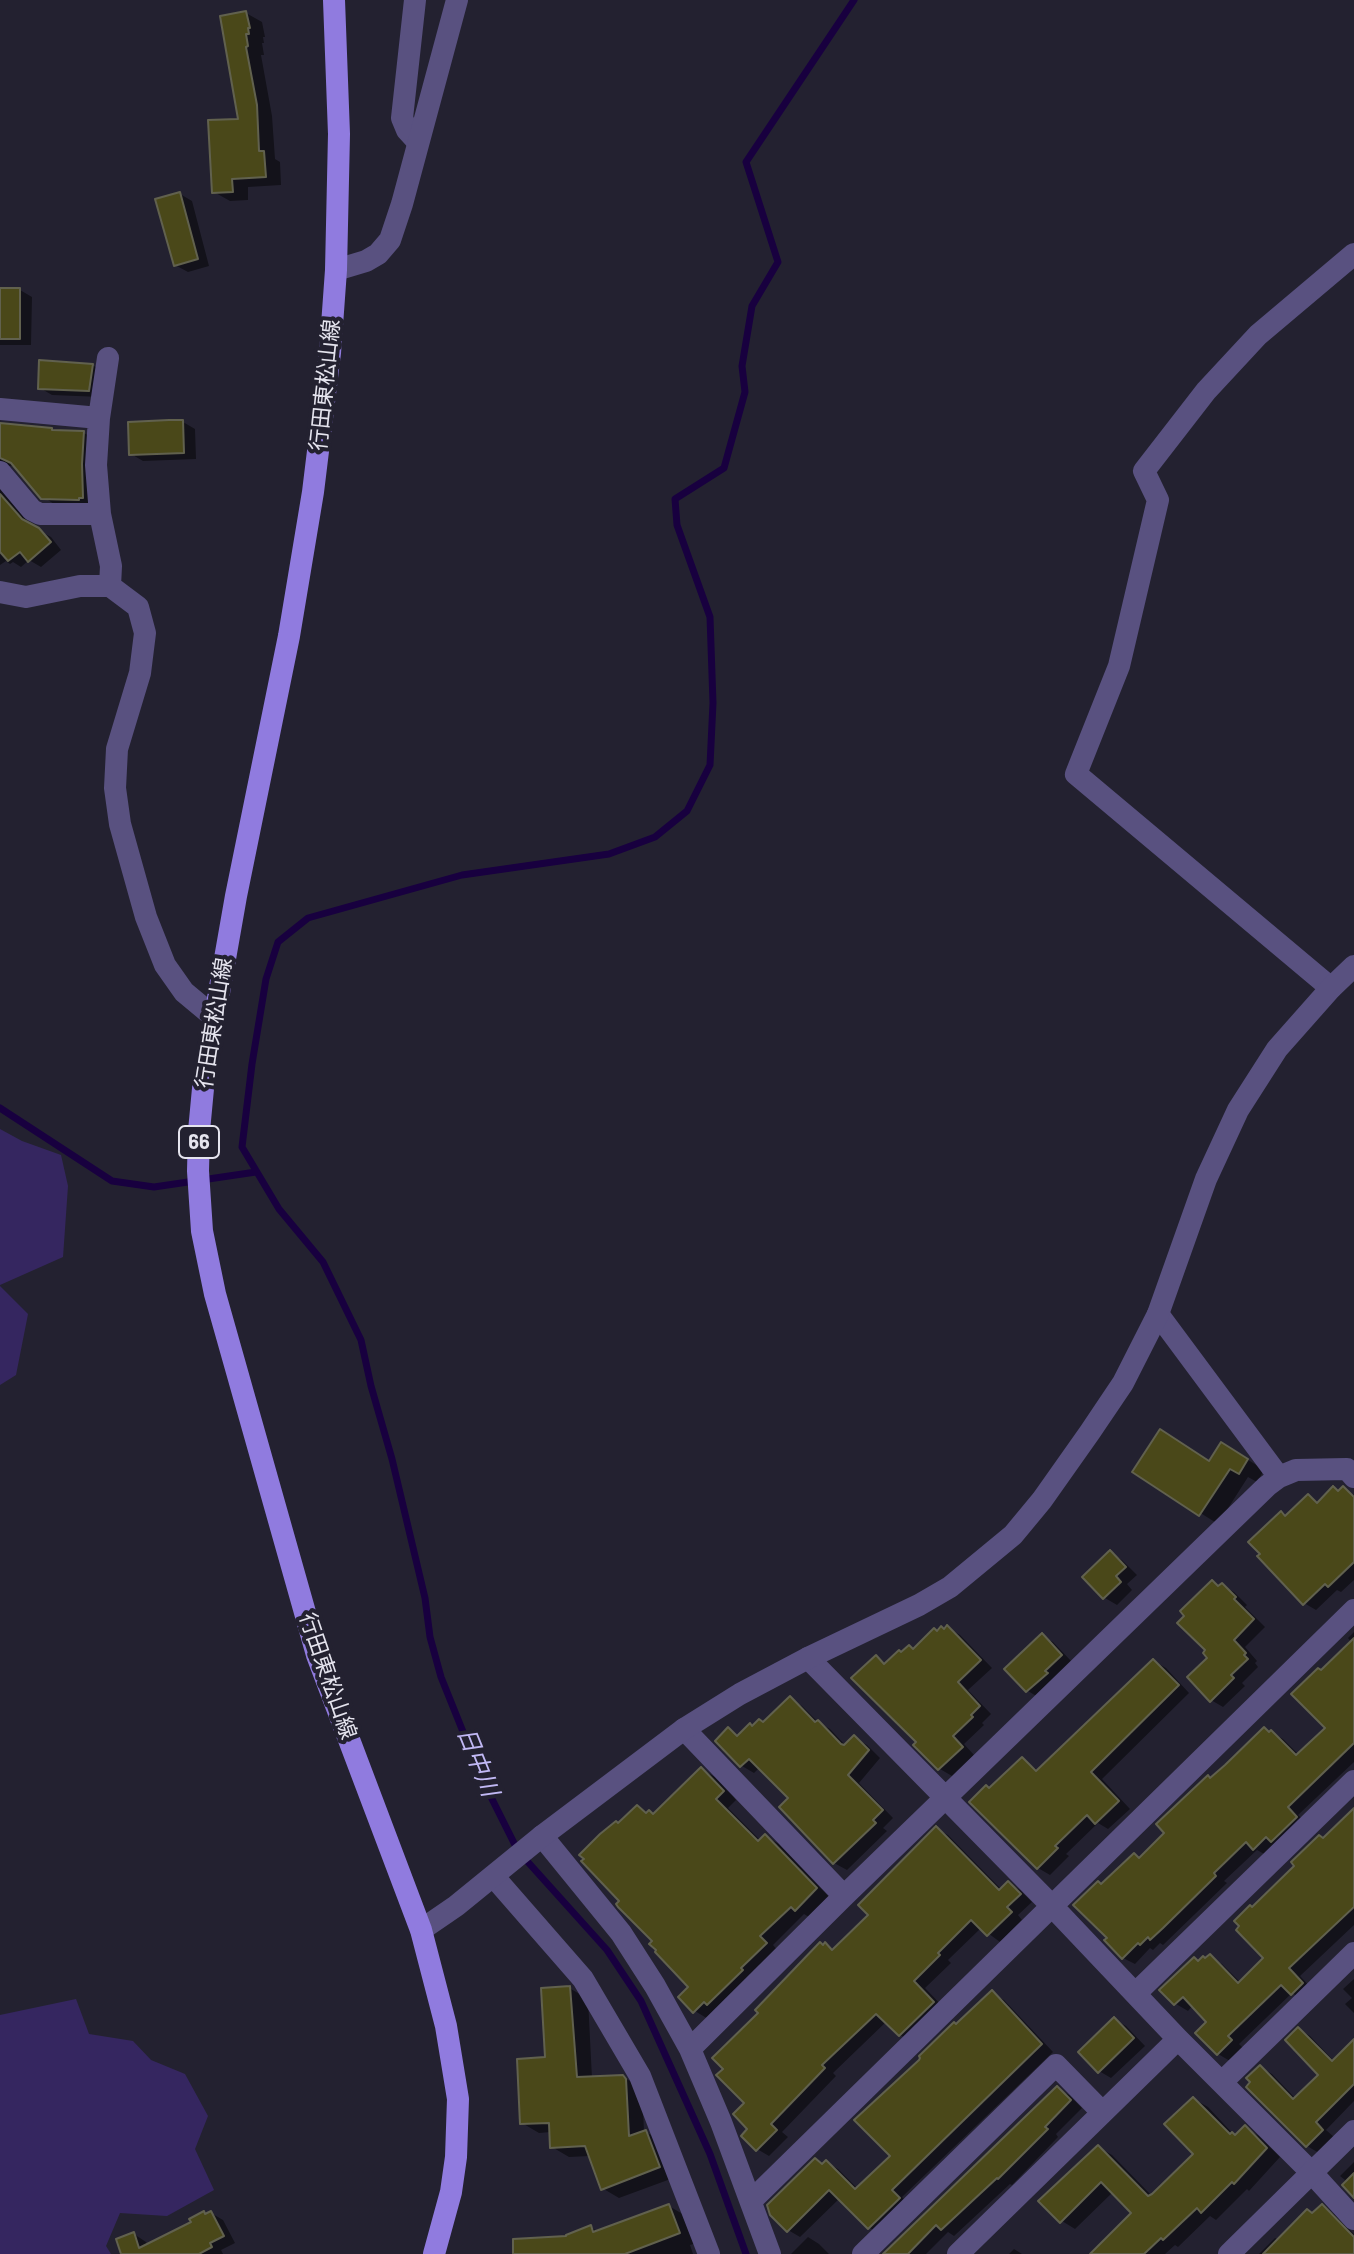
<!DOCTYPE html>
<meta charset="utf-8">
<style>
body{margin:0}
canvas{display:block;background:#232130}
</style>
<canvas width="1354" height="2254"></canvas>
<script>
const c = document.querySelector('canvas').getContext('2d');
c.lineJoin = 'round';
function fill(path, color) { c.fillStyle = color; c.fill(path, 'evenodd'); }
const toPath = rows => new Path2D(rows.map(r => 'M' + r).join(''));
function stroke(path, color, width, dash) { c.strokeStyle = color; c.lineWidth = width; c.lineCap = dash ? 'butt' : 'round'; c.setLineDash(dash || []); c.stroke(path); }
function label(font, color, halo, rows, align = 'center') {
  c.font = font + ' Barlow,"Noto Sans JP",sans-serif'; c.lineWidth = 8; c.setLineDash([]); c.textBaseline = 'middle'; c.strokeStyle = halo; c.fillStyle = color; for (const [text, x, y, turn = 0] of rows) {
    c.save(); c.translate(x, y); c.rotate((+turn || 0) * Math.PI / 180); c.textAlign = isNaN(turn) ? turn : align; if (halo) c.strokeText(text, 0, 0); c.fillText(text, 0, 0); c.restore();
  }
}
const green = toPath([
 [0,1129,22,1141,61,1155,68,1186,63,1257,0,1285],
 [0,1286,28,1314,16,1375,0,1385],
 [76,1999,89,2034,133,2041,151,2060,185,2074,208,2116,195,2149,214,2190,167,2216,120,2213,106,2246,111,2254,0,2254,0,2015]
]);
const shadow = toPath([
 [246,13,262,22,265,37,263,37,264,43,262,43,264,55,261,55,272,116,275,159,280,162,281,185,248,187,248,200,230,201,214,192,241,121],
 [180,194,192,201,209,266,188,272,175,265],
 [0,290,20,290,32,297,31,345,0,345],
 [92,365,105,372,101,397,52,395,40,388],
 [183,422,195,429,196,459,143,461,131,454],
 [0,424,55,432,84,433,96,440,95,504,57,506,45,498,15,465,4,467,0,473],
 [0,488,32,527,51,537,61,550,41,567,29,560,21,567,13,562,10,564,6,561,0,565],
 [1239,1454,1264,1470,1257,1482,1248,1477,1218,1524,1135,1472,1209,1462],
 [1343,1488,1354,1495,1354,1580,1341,1592,1337,1590,1316,1610,1304,1603,1281,1514,1287,1517,1308,1496,1320,1503],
 [1110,1553,1122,1560,1137,1575,1127,1584,1132,1590,1117,1605,1105,1598,1085,1577],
 [1222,1585,1234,1592,1247,1605,1245,1607,1265,1627,1245,1647,1257,1661,1255,1663,1258,1667,1242,1683,1245,1686,1223,1707,1211,1700,1210,1658,1220,1587],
 [948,1628,960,1635,992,1668,968,1690,991,1714,982,1723,984,1725,964,1744,974,1755,952,1776,940,1769,916,1745,919,1742,876,1658,887,1664,914,1650,938,1632],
 [1354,1632,1354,1762,1298,1815,1308,1824,1266,1855,1257,1850,1224,1881,1227,1883,1163,1945,1160,1943,1153,1950,1150,1948,1135,1964,1123,1958,1109,1938,1102,1886,1140,1859,1167,1833,1211,1779,1271,1732,1283,1739,1299,1755,1327,1728,1322,1672,1352,1643,1348,1638],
 [1042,1636,1053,1642,1072,1662,1038,1697,1028,1691,1006,1669],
 [1154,1661,1166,1668,1189,1693,1102,1779,1130,1809,1108,1829,1098,1823,1066,1854,1069,1856,1050,1875,1038,1868,1022,1759,1039,1771],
 [790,1698,802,1706,818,1722,830,1729,846,1746,855,1738,867,1745,880,1758,859,1783,893,1818,883,1828,887,1831,847,1870,834,1863,782,1807,791,1799,760,1767,754,1773,742,1766,718,1741,729,1730,740,1736,764,1724],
 [701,1769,715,1777,736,1800,728,1808,761,1841,765,1836,779,1844,829,1897,809,1917,804,1914,773,1945,779,1952,708,2019,695,2011,691,1987,655,1941,619,1825,638,1807,655,1816],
 [1354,1807,1354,1925,1300,1976,1314,1991,1304,2000,1292,1993,1239,2044,1243,2048,1230,2061,1218,2054,1209,2022,1193,2005,1188,2011,1176,2004,1162,1990,1199,1962,1206,1960,1210,1957,1222,1964,1241,1983,1266,1959,1253,1909,1354,1810,1352,1809],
 [937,1829,948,1835,1002,1890,1008,1884,1020,1890,1032,1902,1018,1915,1022,1920,1000,1942,981,1928,948,1960,951,1963,925,1988,945,2009,912,2042,900,2035,887,2021,833,2073,836,2076,782,2132,788,2137,769,2156,757,2149,749,2128,747,2103,824,1946,825,1945,835,1950,871,1915],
 [1354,1979,1354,2013,1345,2004,1352,1998,1343,1989],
 [571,1989,588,1999,592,2078,623,2077,640,2087,642,2090,644,2131,663,2142,676,2177,619,2198,602,2188,590,2156,569,2157,552,2147,551,2132,539,2133,522,2123,547,2059,543,1990],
 [992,1993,1004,2000,1053,2052,902,2197,911,2206,882,2235,870,2228,840,2198,800,2237,788,2230,816,2160,824,2165,826,2162,838,2169,858,2189,892,2156,957,2026],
 [1114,2019,1126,2026,1145,2046,1111,2078,1099,2071],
 [1299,2029,1310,2036,1334,2061,1354,2042,1354,2101,1326,2130,1334,2137,1319,2153,1307,2146,1249,2087,1260,2067,1272,2074,1296,2099,1321,2075],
 [1057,2089,1069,2095,1082,2108,1056,2134,1058,2137,1012,2185,1010,2184,954,2236,948,2232,926,2254,886,2254],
 [1194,2099,1208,2107,1236,2137,1245,2128,1259,2136,1280,2157,1249,2191,1247,2189,1216,2220,1210,2216,1178,2247,1175,2245,1165,2254,1092,2254,1134,2213,1113,2192,1075,2229,1062,2221,1098,2147,1112,2155,1152,2196,1196,2154],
 [1354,2162,1354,2196,1343,2183,1345,2180,1340,2176],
 [669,2206,686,2216,697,2243,690,2245,693,2254,513,2254,512,2241,569,2238,590,2227,599,2232],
 [1322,2207,1334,2214,1354,2234,1354,2254,1259,2254,1275,2238,1279,2240],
 [211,2213,223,2220,235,2243,221,2250,223,2254,123,2254,134,2234,146,2242,148,2246],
 [808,2237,819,2244,829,2254,791,2254],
 [1014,2249,1022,2254,1009,2254]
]);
const stream = toPath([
 [0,1108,112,1181,154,1187,256,1172],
 [746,2254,710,2154,641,2001,607,1950,518,1851,482,1779,441,1677,430,1637,425,1598,392,1459,371,1386,361,1340,323,1262,279,1209,242,1147,252,1064,266,979,278,942,308,918,462,875,609,854,655,837,687,811,710,765,713,703,710,617,677,525,675,499,724,468,745,392,742,366,752,306,778,262,746,162,854,0]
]);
const building = toPath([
 [246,11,250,28,248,28,249,34,246,34,248,46,246,47,257,105,259,151,264,151,266,177,232,179,233,192,212,193,208,120,238,119,220,16,246,11],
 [180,192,198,259,174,266,155,199,180,192],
 [0,288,20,288,20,339,0,339,0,288],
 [39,360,93,364,89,391,38,389,39,360],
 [169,420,183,420,184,453,129,455,128,422,169,420],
 [0,423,52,428,52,430,84,431,82,464,83,498,79,498,79,500,41,499,11,463,0,458,0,423],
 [0,494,22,519,39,528,51,542,28,562,20,552,8,561,0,552,0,494],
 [1160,1429,1209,1461,1221,1442,1248,1459,1239,1474,1230,1469,1199,1516,1132,1472,1160,1429],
 [1333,1486,1338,1491,1343,1486,1354,1497,1354,1562,1328,1587,1325,1584,1303,1605,1257,1556,1260,1554,1248,1542,1281,1511,1285,1516,1308,1494,1317,1503,1333,1486],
 [1110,1550,1126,1567,1116,1576,1121,1582,1103,1599,1082,1577,1110,1550],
 [1212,1580,1218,1586,1222,1583,1236,1597,1234,1599,1254,1619,1234,1640,1246,1653,1244,1655,1248,1659,1231,1675,1234,1678,1210,1702,1187,1677,1207,1658,1203,1653,1205,1650,1177,1623,1184,1616,1180,1611,1212,1580],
 [947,1625,981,1660,958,1682,980,1706,971,1715,973,1717,953,1736,963,1747,938,1770,913,1745,916,1742,851,1678,876,1655,884,1664,899,1650,901,1652,909,1645,913,1649,934,1628,937,1631,941,1626,944,1629,947,1625],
 [1042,1633,1062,1655,1045,1671,1048,1673,1026,1692,1004,1669,1042,1633],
 [1354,1638,1354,1743,1288,1807,1297,1817,1271,1842,1266,1837,1253,1850,1246,1842,1214,1873,1216,1876,1163,1928,1150,1940,1148,1937,1140,1945,1138,1943,1122,1959,1104,1940,1107,1938,1073,1905,1098,1881,1101,1884,1134,1853,1139,1858,1164,1833,1156,1824,1208,1775,1210,1778,1225,1765,1264,1727,1269,1732,1271,1730,1296,1755,1325,1728,1291,1694,1318,1668,1321,1670,1354,1638],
 [1153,1659,1179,1685,1091,1772,1119,1801,1095,1824,1087,1815,1055,1846,1058,1848,1037,1869,969,1802,986,1785,989,1788,1022,1757,1036,1771,1153,1659],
 [790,1696,815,1722,818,1720,841,1744,844,1745,854,1735,869,1750,848,1775,883,1810,873,1820,876,1823,833,1864,779,1807,788,1798,749,1759,740,1767,715,1741,728,1727,737,1736,750,1723,752,1726,759,1719,763,1722,790,1696],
 [701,1767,724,1791,716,1799,758,1841,765,1834,817,1888,795,1911,791,1907,760,1936,767,1943,741,1968,743,1970,707,2005,704,2002,693,2013,678,1997,688,1987,655,1952,656,1950,649,1944,652,1941,618,1907,616,1904,619,1901,581,1861,584,1859,579,1855,600,1834,616,1821,618,1823,637,1805,646,1813,649,1810,653,1814,701,1767],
 [1354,1808,1354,1907,1289,1968,1303,1983,1291,1995,1281,1985,1228,2036,1232,2040,1217,2055,1195,2033,1206,2022,1183,1997,1174,2005,1159,1990,1194,1957,1198,1961,1203,1956,1205,1958,1210,1954,1238,1983,1263,1958,1236,1930,1239,1926,1234,1921,1250,1905,1252,1907,1294,1866,1291,1862,1317,1837,1319,1835,1323,1838,1354,1808],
 [936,1826,999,1890,1008,1881,1021,1894,1007,1907,1012,1912,987,1936,971,1920,938,1953,940,1955,914,1981,934,2002,899,2036,876,2014,822,2065,825,2068,771,2124,777,2130,756,2151,741,2136,747,2129,733,2114,744,2103,716,2075,723,2069,712,2058,758,2013,755,2010,820,1942,823,1945,825,1942,832,1950,868,1915,858,1905,936,1826],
 [570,1986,577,2077,623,2075,626,2079,629,2136,646,2130,660,2167,601,2190,585,2146,550,2148,549,2123,520,2124,517,2059,545,2057,541,1988,570,1986],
 [992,1990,1042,2044,892,2190,900,2198,868,2229,829,2190,787,2232,770,2215,767,2205,815,2158,822,2164,826,2160,855,2189,890,2156,854,2120,919,2060,920,2058,919,2056,954,2022,956,2024,959,2021,992,1990],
 [1114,2017,1134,2038,1098,2073,1078,2052,1114,2017],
 [1298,2027,1332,2061,1354,2039,1354,2084,1316,2122,1323,2130,1306,2147,1246,2087,1250,2082,1246,2078,1260,2065,1293,2099,1318,2075,1285,2040,1298,2027],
 [1057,2086,1071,2100,1045,2127,1048,2129,998,2179,997,2178,941,2230,936,2225,908,2254,883,2254,1057,2086],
 [1193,2097,1230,2134,1232,2132,1235,2135,1245,2125,1267,2148,1234,2184,1232,2182,1201,2213,1197,2208,1163,2240,1161,2238,1144,2254,1090,2254,1131,2213,1101,2182,1060,2223,1038,2201,1098,2145,1148,2196,1152,2194,1193,2154,1164,2124,1193,2097],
 [1354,2173,1354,2198,1342,2185,1354,2173],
 [669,2204,680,2233,625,2254,513,2254,513,2239,566,2236,566,2235,591,2225,593,2232,669,2204],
 [1322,2204,1354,2237,1354,2254,1263,2254,1307,2209,1312,2213,1322,2204],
 [204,2211,205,2214,211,2211,224,2236,210,2243,212,2247,199,2254,121,2254,116,2239,134,2232,139,2248,191,2222,189,2219,204,2211]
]);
const minor = toPath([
 [415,0,402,118,407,130,418,142],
 [108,358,99,418,96,465,100,514,111,566,110,586],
 [0,409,99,418],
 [0,472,32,510,40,514,100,514],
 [0,592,26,597,80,586,110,586,138,607,145,633,140,673,117,749,115,788,120,824,146,917,165,965,184,992,214,1017],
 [1331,988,1076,774,1119,666,1158,500,1144,471,1206,391,1258,335,1354,254],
 [1158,1314,1279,1477,1296,1470,1347,1469,1354,1477],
 [808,1658,1052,1906,1178,2039,1312,2173,1354,2219],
 [684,1729,844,1896],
 [542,1836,621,1933,655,1986,690,2049,721,2122,770,2254],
 [494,1877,583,1979,640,2076,709,2254],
 [1136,1993,1354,1781],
 [690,2049,844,1896,1267,1486,1279,1477],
 [1222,2082,1354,1953],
 [751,2201,1354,1610],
 [863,2254,1056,2065,1102,2112],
 [958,2254,1178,2039]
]);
const tertiary = toPath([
 [336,270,366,261,378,254,390,240,402,204,457,0],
 [421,1930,456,1906,542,1836,684,1729,740,1694,808,1658,919,1605,950,1587,1013,1535,1042,1500,1090,1432,1123,1383,1158,1314,1206,1179,1238,1110,1277,1049,1331,988,1354,966],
 [1229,2254,1354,2131]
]);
const primary = toPath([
 [334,0,339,134,336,270,330,353,313,492,289,636,236,896,204,1078,199,1131,198,1171,202,1231,215,1294,317,1655,421,1930,446,2026,458,2099,456,2157,451,2192,434,2254]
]);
const shields = [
 [199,1142,40]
];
const shieldNames = [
 ["66",199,1142]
];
const streetNames = [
 ["行田東松山線",325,385,-84],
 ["行田東松山線",214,1023,-81],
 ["行田東松山線",328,1676,71]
];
const waterNames = [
 ["日中川",478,1762,68]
];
fill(green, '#352660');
fill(shadow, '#0007');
stroke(stream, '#18003f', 7);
fill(building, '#4a4819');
stroke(building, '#61614e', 2);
stroke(minor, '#595180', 22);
stroke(tertiary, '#595180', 22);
stroke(primary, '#907bdf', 22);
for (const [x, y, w] of shields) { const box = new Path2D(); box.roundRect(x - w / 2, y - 16, w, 32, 6); c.fillStyle = '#232130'; c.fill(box); stroke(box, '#e5e4ee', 2); }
label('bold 20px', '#e5e4ee', null, shieldNames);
label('22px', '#e5e4ee', '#232130', streetNames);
label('italic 24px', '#c1b8f4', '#232130', waterNames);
</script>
